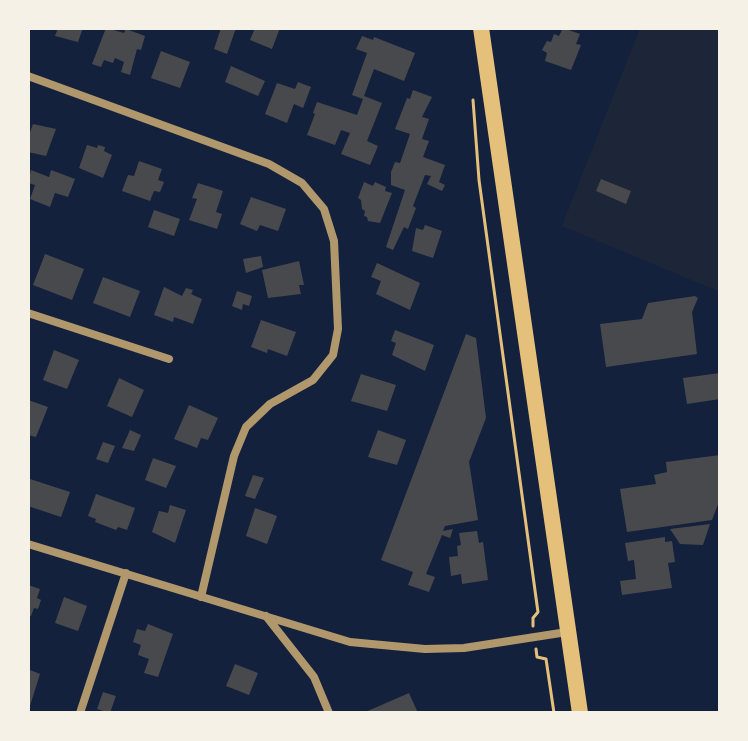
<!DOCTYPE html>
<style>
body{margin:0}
#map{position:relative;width:748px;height:741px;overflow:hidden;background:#14213d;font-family:Figtree,sans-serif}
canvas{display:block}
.frame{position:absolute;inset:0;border:30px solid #f6f1e7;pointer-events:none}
</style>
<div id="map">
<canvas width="748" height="741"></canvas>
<div class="frame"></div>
</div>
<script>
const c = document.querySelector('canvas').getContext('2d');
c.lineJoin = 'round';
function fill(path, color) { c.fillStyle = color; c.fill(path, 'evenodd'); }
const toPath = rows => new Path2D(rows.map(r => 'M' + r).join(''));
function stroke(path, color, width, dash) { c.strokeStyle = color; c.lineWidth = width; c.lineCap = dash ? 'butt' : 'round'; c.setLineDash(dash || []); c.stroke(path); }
const green = toPath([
 [640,28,720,28,720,292,562,226]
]);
const building = toPath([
 [58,28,83,28,78,42,55,36],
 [106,28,124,33,126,29,145,36,141,50,137,49,130,75,121,72,124,62,115,58,113,63,104,60,101,67,92,64],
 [221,28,236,28,227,54,214,49],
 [255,28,280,28,272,49,250,40],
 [563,28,580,34,576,44,581,45,571,70,545,61,547,53,542,50,547,41,551,42,554,34,559,36],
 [362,36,373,40,374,37,415,53,404,81,374,69,364,96,382,103,367,141,378,146,370,165,341,154,350,133,341,130,335,145,307,135,315,114,313,113,317,102,357,115,363,99,352,95,367,53,356,49],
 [161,51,190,62,180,88,151,78],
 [231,66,265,81,258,96,225,82],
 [298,82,311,87,303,108,294,104,287,123,265,114,277,83,295,89],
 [413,90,432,97,422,117,429,119,422,139,429,141,423,157,445,165,439,182,445,185,442,191,427,184,431,176,425,175,413,206,416,208,408,229,404,227,393,250,386,247,405,190,391,185,391,172,395,162,400,163,410,134,395,129,407,98,410,99],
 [33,124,56,129,46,156,28,152,28,138],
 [87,145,97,148,98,145,105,147,104,151,112,155,103,178,79,168],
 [139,161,162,169,158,180,164,182,160,192,154,191,150,201,122,191,128,175,134,176],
 [31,170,49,177,51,170,75,179,68,197,55,193,50,207,30,199,35,185,28,183],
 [601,179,631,191,626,204,596,191],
 [364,182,373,186,375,182,386,187,385,191,392,193,380,223,368,221,367,217,364,216,365,211,362,209,361,200,358,198],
 [198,183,223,191,216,212,222,214,217,229,189,220,197,199,192,198],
 [251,197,286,209,278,231,260,225,257,231,240,224],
 [154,210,180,219,174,236,148,227],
 [425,225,442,231,433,258,412,251,416,228,423,230],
 [45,254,84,269,72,300,33,285],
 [261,256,263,267,246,273,243,259],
 [299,261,304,285,299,285,301,294,268,298,262,270],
 [377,263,420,283,410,310,376,294,381,281,371,277],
 [103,277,140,291,130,317,93,303],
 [164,287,182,296,186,288,193,290,191,294,202,299,193,324,174,317,173,322,154,315],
 [237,291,252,296,249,306,243,304,242,310,232,306],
 [695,296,698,298,692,312,697,354,606,367,600,324,642,319,648,303],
 [261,320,296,332,287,356,268,349,267,353,251,347],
 [395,330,434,345,425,371,392,355,396,343,391,341],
 [466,334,476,338,486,418,469,462,478,520,445,526,443,531,453,529,450,538,442,535,426,574,435,577,429,592,408,585,413,572,381,560],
 [54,350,79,360,67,389,43,380],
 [720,373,720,399,687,404,683,378],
 [361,374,396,385,387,411,351,401],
 [119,378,144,390,132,417,107,406],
 [28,400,48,407,36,437,28,435],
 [189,405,218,418,208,440,201,438,197,448,174,439],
 [130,430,141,435,134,451,122,448],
 [378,430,406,440,397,465,368,457],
 [103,442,115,446,108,463,96,459],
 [720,455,720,499,712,520,627,532,620,489,656,484,654,475,667,472,666,462],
 [153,458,176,466,166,488,145,480],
 [253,475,264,478,255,499,245,496],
 [30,479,70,492,61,517,28,506],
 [96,494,135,508,127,530,118,527,116,530,95,522,96,519,88,516],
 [170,505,186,510,175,543,152,532,159,511,168,513],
 [255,508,277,516,267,544,246,536],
 [710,524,703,545,680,544,670,529],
 [477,531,479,543,483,542,488,580,462,584,461,574,451,576,449,557,458,556,457,546,461,545,459,533],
 [665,537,665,542,672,541,675,562,668,563,672,588,622,595,620,581,636,579,634,560,628,561,625,543],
 [28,585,40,589,37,598,41,600,38,609,34,608,31,616,28,616],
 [64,597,87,606,78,631,55,623],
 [148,624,173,634,158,677,144,673,149,659,138,655,141,645,133,642,137,629,145,631],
 [235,664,258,673,249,695,226,686],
 [30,670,40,674,29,709,28,677],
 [103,692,116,696,110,713,97,709],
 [409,693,418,713,363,713]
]);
const path = toPath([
 [473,100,479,180,537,605,538,612,533,618,533,626],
 [536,649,537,657,546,659,554,713]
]);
const minor = toPath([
 [28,76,269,164,302,183,324,209,334,241,338,329,333,355,313,380,270,404,246,427,234,456,201,597],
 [28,313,169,359],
 [28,544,350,642,425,649,464,648,567,632],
 [266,616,314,677,329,713],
 [80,713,126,573]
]);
const secondary = toPath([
 [481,28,580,713]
]);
fill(green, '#1d2539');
fill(building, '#48494c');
stroke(path, '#e5c07b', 3);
stroke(minor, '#b1986c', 8);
stroke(secondary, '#e5c07b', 16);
</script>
